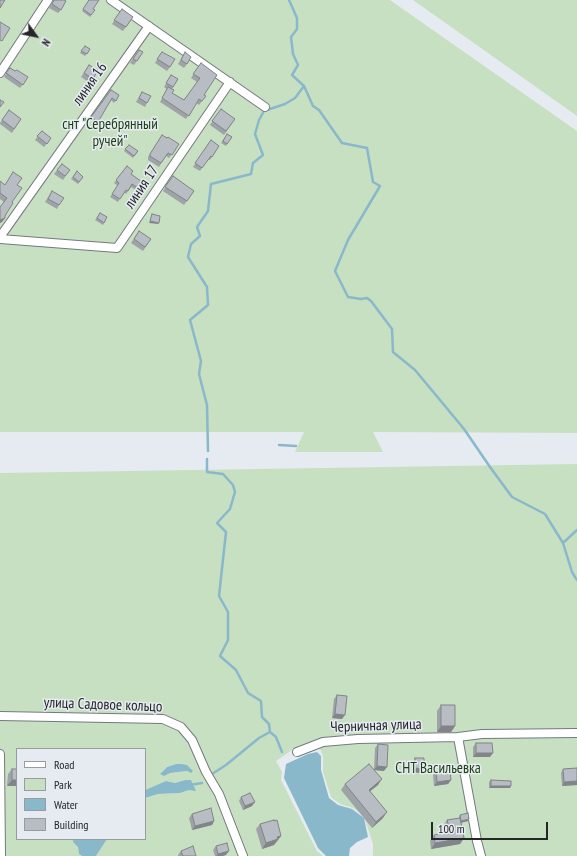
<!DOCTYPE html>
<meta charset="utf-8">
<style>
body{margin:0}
#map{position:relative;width:577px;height:856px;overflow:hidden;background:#e6ebf1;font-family:"PT Sans Narrow",sans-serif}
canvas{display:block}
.legend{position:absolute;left:16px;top:748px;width:130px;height:92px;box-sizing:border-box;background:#e6ebf1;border:1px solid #989ca1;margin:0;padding:5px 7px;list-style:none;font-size:12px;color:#242628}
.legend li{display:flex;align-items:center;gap:8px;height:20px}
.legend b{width:20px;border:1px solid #989ca1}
.north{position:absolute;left:16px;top:16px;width:40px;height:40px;-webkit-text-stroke:3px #e6ebf1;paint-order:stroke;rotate:123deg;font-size:11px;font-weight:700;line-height:16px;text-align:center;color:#242628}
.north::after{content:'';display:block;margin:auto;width:14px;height:18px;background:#242628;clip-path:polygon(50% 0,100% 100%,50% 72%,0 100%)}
.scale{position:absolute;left:431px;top:822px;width:117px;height:18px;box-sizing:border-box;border:2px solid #242628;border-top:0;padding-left:5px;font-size:12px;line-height:14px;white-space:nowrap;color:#242628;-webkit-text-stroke:3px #e6ebf1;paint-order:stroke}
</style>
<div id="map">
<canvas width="577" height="856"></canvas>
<ul class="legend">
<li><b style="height:5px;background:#fff"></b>Road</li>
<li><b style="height:11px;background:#c8e0c2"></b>Park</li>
<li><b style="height:11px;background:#8ab8cb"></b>Water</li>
<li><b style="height:11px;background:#b8bdc3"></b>Building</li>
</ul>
<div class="north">N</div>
<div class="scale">100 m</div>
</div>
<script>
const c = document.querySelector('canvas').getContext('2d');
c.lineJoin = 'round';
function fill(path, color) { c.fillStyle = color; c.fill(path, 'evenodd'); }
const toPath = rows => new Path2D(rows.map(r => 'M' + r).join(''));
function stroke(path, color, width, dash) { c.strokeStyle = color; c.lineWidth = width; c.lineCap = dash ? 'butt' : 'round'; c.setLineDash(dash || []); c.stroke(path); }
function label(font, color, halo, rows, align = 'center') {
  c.font = font + ' "PT Sans Narrow",sans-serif'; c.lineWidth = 3; c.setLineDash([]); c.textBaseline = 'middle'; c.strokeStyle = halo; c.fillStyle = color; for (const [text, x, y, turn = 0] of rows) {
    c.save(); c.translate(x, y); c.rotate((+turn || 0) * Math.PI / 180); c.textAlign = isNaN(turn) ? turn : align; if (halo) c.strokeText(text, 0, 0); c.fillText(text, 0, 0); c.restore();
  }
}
const green = toPath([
 [0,0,390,0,577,131,577,433,373,432,383,452,295,452,304,432,0,432],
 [413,0,577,0,577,116],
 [577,464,577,856,373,856,373,844,364,816,353,808,340,804,331,797,323,772,323,756,317,741,295,748,276,761,282,772,281,780,317,851,323,856,96,856,107,839,145,839,145,798,158,794,180,793,189,790,185,780,175,783,166,781,145,790,145,749,17,749,17,839,73,839,73,842,78,846,79,854,82,856,0,856,0,473],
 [176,764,189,772,187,771,169,773,162,772,167,767]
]);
const water = toPath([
 [317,752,321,756,321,770,329,798,338,805,352,809,364,818,368,837,357,842,350,848,349,856,326,856,318,848,284,778,286,764,308,754],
 [176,764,181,764,187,765,193,771,191,773,187,771,170,773,164,776,160,774,167,767],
 [185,780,191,780,196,791,189,790,180,793,158,794,145,798,145,790,166,781,175,783],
 [73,839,107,839,96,856,82,856,79,854,78,847,73,842]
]);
const stream = toPath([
 [289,0,297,18,297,29,291,37,293,54,298,65,292,75,304,86,313,106,319,110,342,143,367,148,373,182,380,186,348,240,335,271,348,297,361,299,367,298,371,301,392,329,393,352,415,370,440,400,464,429,490,467,512,497,545,514,563,543,572,572,577,580],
 [279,445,296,446],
 [208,451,207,405,199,374,201,361,190,320,208,305,207,287,188,257,191,244,200,236,197,227,208,211,211,184,251,174,253,163,263,155,255,134,259,120,264,111,285,104,295,98,304,86],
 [207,459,207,472,223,474,233,485,235,492,230,509,217,523,226,532,219,596,228,612,228,640,220,656,236,670,248,693,261,701,262,717,269,724,270,732],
 [563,543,577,530],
 [270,732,276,737,282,752],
 [212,774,226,765,259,738,270,732],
 [190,785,202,783]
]);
const minor = toPath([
 [111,0,265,107],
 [0,73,48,0],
 [0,237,149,26],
 [0,239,117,248,230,82],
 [0,716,163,719,181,727,192,740,206,772,219,794,243,856],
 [458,737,477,841,481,856],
 [297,752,323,742,358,739,458,737,482,734,577,733],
 [0,754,1,856]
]);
const wall = toPath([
 [53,0,64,0,61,10,58,13,49,8],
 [89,0,93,9,95,10,90,17,82,11],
 [122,9,133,17,123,31,112,24],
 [85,46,90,49,85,56,80,53],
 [139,50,143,52,134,65,130,63],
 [162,52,170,67,167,71,155,63],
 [185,52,187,64,184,68,178,64],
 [201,63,204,95,206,96,199,105,196,103,186,119,160,102,167,89,164,87,171,75,178,79,172,89,172,93,184,100,197,82,191,78],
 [89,65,93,79,90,83,81,77],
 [10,68,28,77,20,88,4,77],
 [111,90,119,95,114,103,111,100,96,124,90,119],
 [142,92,147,103,145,107,136,102],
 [221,109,235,119,224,135,210,125],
 [9,110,21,119,12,133,0,124,0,123],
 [42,131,51,138,44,147,35,140],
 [227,134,232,137,226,146,221,143],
 [162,135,179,144,169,158,166,156,159,167,148,160,148,157],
 [211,140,219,146,210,160,208,159,200,171,193,167],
 [125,149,138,151,133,158,124,151],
 [62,164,70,170,63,180,54,174],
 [127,166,131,174,142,182,136,190,131,187,126,194,124,192,118,202,110,197,118,186,114,183],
 [77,171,83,177,78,184,71,179],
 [173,176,194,191,184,205,163,191],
 [0,181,5,185,17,185,12,202,5,216,5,218,2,222,0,223,0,207,4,202,0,199],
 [52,191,59,205,57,209,45,202],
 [100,213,107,217,103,225,95,220],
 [139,231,151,239,143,251,131,243],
 [337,695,342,719,332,718,334,699],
 [441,705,455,726,451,732,437,732,437,711],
 [476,743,490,757,473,757,473,747],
 [378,744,384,771,375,770,378,785,370,791,383,818,372,828,341,790,345,784,374,769,375,748],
 [415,758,424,769,421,773,412,772,413,762],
 [577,768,577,785,562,786,561,773,563,769],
 [12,769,17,786,7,786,8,774],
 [436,771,451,780,448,784,434,786,433,775],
 [491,780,510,788,489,788,489,782],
 [241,797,252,806,243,810,239,801],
 [192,814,214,821,212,825,192,830,189,818],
 [460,815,469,819,468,821,461,823,464,838,460,844,431,849,430,841,434,835,445,833,443,826,447,820,459,818,459,817],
 [260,824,281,836,274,845,262,849,256,829],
 [216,846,226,855,222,856,215,856,213,850],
 [181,851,196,856,178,856,178,855]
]);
const shadedWall = toPath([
 [5,218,2,222,0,223,0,220],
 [150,221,159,223,158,224,149,223],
 [335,714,345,715,342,719,332,718],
 [441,726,455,726,451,732,437,732],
 [476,753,493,753,490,757,473,757],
 [377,766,387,767,384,771,374,770],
 [415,768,424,769,421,773,412,772],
 [382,779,378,785,364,796,369,790],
 [12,780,17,780,17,786,7,786],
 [451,780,448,784,434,786,437,782],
 [577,781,577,785,562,786,564,782],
 [491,786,511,786,510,788,489,788],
 [255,802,252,806,243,810,245,806],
 [387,812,383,818,372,828,376,822],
 [469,819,468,821,460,823,461,821],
 [214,821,212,825,192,830,195,826],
 [281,836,274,845,262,849,266,843,277,837],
 [464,838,460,844,431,849,435,843],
 [229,851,226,855,222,856,216,856,218,854]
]);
const building = toPath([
 [0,0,5,0,0,8,0,0],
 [54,0,64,0,66,1,61,10,52,4,54,0],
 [89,0,99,0,93,9,95,10,91,15,83,9,89,0],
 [122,9,133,17,126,27,114,20,122,9],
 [0,22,10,28,2,41,0,40,0,22],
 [85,46,90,49,87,54,81,51,85,46],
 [139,50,143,52,137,61,133,59,139,50],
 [162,52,175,59,170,67,157,59,162,52],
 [185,52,191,57,187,64,181,60,185,52],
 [201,63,217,75,204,95,206,96,202,101,199,99,189,116,162,98,168,87,174,90,172,93,184,100,200,78,193,74,201,63],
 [89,65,98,70,93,79,84,73,89,65],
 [10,68,15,71,17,70,28,77,23,85,6,73,10,68],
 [171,75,178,79,173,87,166,83,171,75],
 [111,90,119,95,116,101,112,98,98,122,91,117,111,90],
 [142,92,151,96,147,103,139,98,142,92],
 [0,100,4,102,0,107,0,100],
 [221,109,235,119,226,131,212,121,221,109],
 [9,110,21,119,14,129,2,120,9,110],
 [42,131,51,138,47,144,37,136,42,131],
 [227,134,232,137,227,144,223,141,227,134],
 [162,135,167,138,168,137,179,144,172,155,168,153,161,163,150,156,150,154,162,135],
 [211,140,219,146,212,157,211,156,202,168,195,163,211,140],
 [129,145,138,151,134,156,125,149,129,145],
 [62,164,70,170,65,176,57,170,62,164],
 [127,166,133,171,131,174,142,182,138,188,132,184,128,191,126,190,120,199,112,194,119,183,116,180,127,166],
 [77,171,83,177,79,182,73,177,77,171],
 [13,172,22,178,17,185,22,188,12,202,13,203,5,216,5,218,0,220,0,207,7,198,0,193,0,181,5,185,13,172],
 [173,176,194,191,187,201,165,187,173,176],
 [52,191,64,198,59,205,48,199,52,191],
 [100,213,107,217,104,223,97,218,100,213],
 [152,214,160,216,159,223,150,221,152,214],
 [139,231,151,239,145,247,134,239,139,231],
 [337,695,347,696,345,715,335,714,337,695],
 [441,705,455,705,455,726,441,726,441,705],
 [476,743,492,743,493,753,476,753,476,743],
 [378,744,388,745,387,767,377,766,378,744],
 [415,758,424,758,424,769,415,768,415,758],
 [369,764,382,779,369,790,387,812,376,822,345,784,369,764],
 [577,768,577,781,564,782,563,769,577,768],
 [12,769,17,769,17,780,12,780,12,769],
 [450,770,451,780,437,782,436,771,450,770],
 [491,780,511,781,511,786,491,786,491,780],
 [250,793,255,802,245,806,241,797,250,793],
 [211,808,214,821,195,826,192,814,211,808],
 [468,813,469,819,461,821,460,815,468,813],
 [460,818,464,838,435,843,434,835,450,832,447,820,460,818],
 [274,820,274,821,277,820,281,836,277,837,278,839,266,843,260,824,274,820],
 [227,843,229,851,218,854,216,846,227,843],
 [193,846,196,856,183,856,181,851,193,846]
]);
const streetNames = [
 ["линия 16",90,84,-55],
 ["линия 17",142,187,-56],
 ["улица Садовое кольцо",103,705,2],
 ["Черничная улица",376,726,-2]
];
const parkNames = [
 ["снт \"Серебрянный",110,125],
 ["ручей\"",110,142],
 ["СНТ Васильевка",438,769]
];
fill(green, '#c8e0c2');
fill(water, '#8ab8cb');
stroke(stream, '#8ab8cb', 2.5);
stroke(minor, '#74797f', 10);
stroke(minor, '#fff', 8);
fill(wall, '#9ea3a8');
fill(shadedWall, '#818488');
fill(building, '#b8bdc3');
stroke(building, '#818488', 1);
label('15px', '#242628', '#e6ebf1', streetNames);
label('15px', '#1a3f0f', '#e6ebf1', parkNames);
</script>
